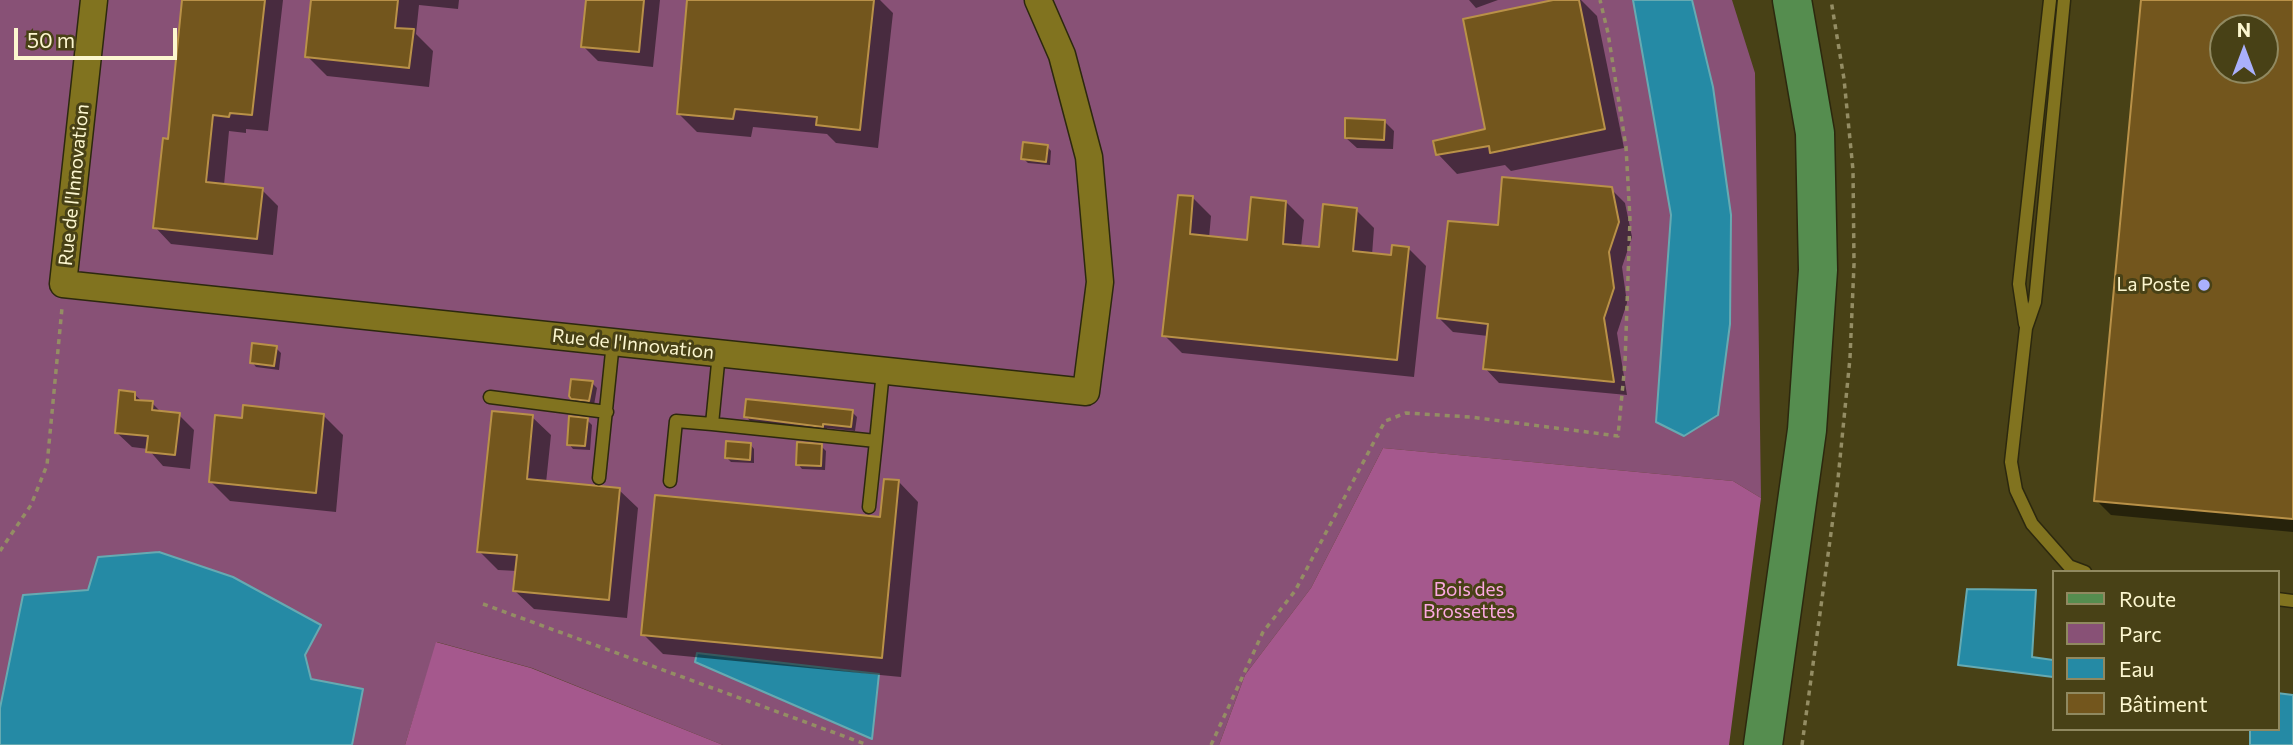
<!DOCTYPE html>
<meta charset="utf-8">
<style>
body{margin:0}
#map{position:relative;width:2293px;height:745px;overflow:hidden;background:#484116;font-family:Commissioner,sans-serif}
canvas{display:block}
.legend{position:absolute;left:2052px;top:570px;width:228px;height:161px;box-sizing:border-box;background:#484116;border:2px solid #908960;margin:0;padding:9px 12px;list-style:none;font-size:21px;color:#fcf6cf}
.legend li{display:flex;align-items:center;gap:14px;height:35px}
.legend b{width:35px;border:2px solid #908960}
.north{position:absolute;left:2209px;top:14px;width:70px;height:70px;box-sizing:border-box;background:#484116;border:2px solid #908960;border-radius:50%;rotate:0deg;font-size:19px;font-weight:700;line-height:28px;text-align:center;color:#fcf6cf}
.north::after{content:'';display:block;margin:auto;width:24px;height:32px;background:#aab0fc;clip-path:polygon(50% 0,100% 100%,50% 72%,0 100%)}
.scale{position:absolute;left:14px;top:28px;width:163px;height:32px;box-sizing:border-box;border:4px solid #fcf6cf;border-top:0;padding-left:9px;font-size:21px;line-height:24px;white-space:nowrap;color:#fcf6cf;-webkit-text-stroke:5px #484116;paint-order:stroke}
</style>
<div id="map">
<canvas width="2293" height="745"></canvas>
<ul class="legend">
<li><b style="height:9px;background:#558d4f"></b>Route</li>
<li><b style="height:19px;background:#885176"></b>Parc</li>
<li><b style="height:19px;background:#258aa5"></b>Eau</li>
<li><b style="height:19px;background:#73561d"></b>Bâtiment</li>
</ul>
<div class="north">N</div>
<div class="scale">50 m</div>
</div>
<script>
const c = document.querySelector('canvas').getContext('2d');
c.lineJoin = 'round';
function fill(path, color) { c.fillStyle = color; c.fill(path, 'evenodd'); }
const toPath = rows => new Path2D(rows.map(r => 'M' + r).join(''));
function stroke(path, color, width, dash) { c.strokeStyle = color; c.lineWidth = width; c.lineCap = dash ? 'butt' : 'round'; c.setLineDash(dash || []); c.stroke(path); }
function label(font, color, halo, rows, align = 'center') {
  c.font = font + ' Commissioner,sans-serif'; c.lineWidth = 6; c.setLineDash([]); c.textBaseline = 'middle'; c.strokeStyle = halo; c.fillStyle = color; for (const [text, x, y, turn = 0] of rows) {
    c.save(); c.translate(x, y); c.rotate((+turn || 0) * Math.PI / 180); c.textAlign = isNaN(turn) ? turn : align; if (halo) c.strokeText(text, 0, 0); c.fillText(text, 0, 0); c.restore();
  }
}
const green = toPath([
 [0,0,1732,0,1755,73,1761,498,1733,481,1383,448,1311,588,1245,675,1219,745,723,745,532,668,437,642,405,745,352,745,363,689,311,679,304,655,320,625,88,590,23,595,0,708]
]);
const forest = toPath([
 [1383,448,1733,481,1761,498,1729,745,1219,745,1245,675,1311,588],
 [436,642,531,668,723,745,405,745]
]);
const water = toPath([
 [1633,0,1692,0,1713,87,1731,215,1730,324,1718,415,1684,436,1656,422,1671,215,1633,0],
 [159,552,233,577,321,625,305,655,311,679,363,689,352,745,0,745,0,708,23,595,88,590,98,557,159,552],
 [1967,589,2036,590,2032,657,2053,660,2053,677,1958,665,1967,589],
 [697,653,879,674,872,739,695,662,697,653],
 [2277,693,2293,695,2293,745,2250,745,2250,729,2277,729,2277,693]
]);
const shadow = toPath([
 [184,0,283,0,268,131,246,129,246,133,229,131,224,185,262,190,278,206,273,255,171,244,155,227,170,141],
 [313,0,459,0,458,9,419,5,416,34,433,51,429,87,327,76,307,56],
 [588,0,660,0,653,67,598,61,583,46],
 [689,0,880,0,893,13,878,148,836,143,827,134,753,127,751,137,697,132,678,113],
 [1469,0,1498,0,1476,8],
 [1562,0,1581,0,1597,16,1624,148,1511,171,1505,165,1457,174,1438,154,1487,131],
 [2143,0,2293,0,2293,532,2111,515,2096,500],
 [2223,28,2265,28,2265,70,2223,70],
 [1384,121,1394,131,1393,149,1357,148,1346,138],
 [1047,146,1051,151,1050,165,1028,163,1023,158],
 [1611,189,1625,203,1632,237,1622,267,1627,303,1617,333,1627,395,1499,383,1485,368,1488,336,1453,332,1439,318,1499,227],
 [1193,198,1211,216,1209,238,1248,242,1286,202,1304,220,1301,247,1320,249,1356,210,1374,228,1372,255,1393,257,1408,248,1426,266,1414,377,1182,353,1164,335],
 [276,348,281,353,279,370,256,367,252,362],
 [592,383,597,388,594,405,577,403,571,396],
 [134,394,143,402,152,403,162,413,179,415,194,430,190,469,163,466,148,449,132,447,116,432],
 [852,412,857,417,855,431,827,428,827,430,750,421,746,416],
 [323,415,343,435,336,512,230,501,210,481,243,420],
 [532,417,551,435,546,483,619,490,638,508,627,618,534,609,515,591,517,571,498,570,479,551],
 [587,420,592,425,590,450,573,449,569,444],
 [750,444,754,449,754,463,731,462,727,458],
 [821,446,826,451,825,470,802,469,798,464],
 [899,482,918,502,901,677,663,654,643,634,881,519]
]);
const building = toPath([
 [182,0,265,0,252,115,230,113,229,117,213,115,206,182,263,188,257,239,153,228,163,138,168,139,182,0],
 [311,0,398,0,395,28,414,29,409,68,305,57,311,0],
 [586,0,644,0,639,52,581,47,586,0],
 [687,0,874,0,860,130,816,125,817,117,735,109,733,119,677,114,687,0],
 [1553,0,1579,0,1605,129,1490,153,1489,146,1436,155,1433,141,1485,129,1463,19,1553,0],
 [2141,0,2293,0,2293,519,2094,501,2141,0],
 [2223,28,2265,28,2265,70,2223,70,2223,28],
 [1345,118,1385,120,1384,140,1345,138,1345,118],
 [1023,142,1048,145,1046,162,1021,159,1023,142],
 [1502,177,1612,187,1619,222,1609,252,1614,288,1604,318,1614,382,1483,369,1488,324,1437,318,1448,221,1498,225,1502,177],
 [1178,195,1193,196,1190,234,1247,240,1251,197,1286,201,1283,244,1319,247,1323,204,1357,208,1353,251,1391,255,1392,245,1409,247,1397,360,1162,336,1178,195],
 [252,343,277,346,274,366,250,363,252,343],
 [571,379,593,381,589,401,571,399,569,396,571,379],
 [119,390,135,392,135,400,153,401,152,410,180,413,175,455,146,452,148,436,115,433,119,390],
 [746,399,853,410,851,427,823,424,823,427,744,417,746,399],
 [243,405,324,414,316,493,209,482,215,415,242,418,243,405],
 [492,411,533,415,527,479,620,488,609,600,513,591,517,555,477,552,492,411],
 [569,416,588,418,585,446,567,445,569,416],
 [726,441,751,443,750,460,725,458,726,441],
 [797,442,822,444,821,466,796,465,797,442],
 [884,479,899,480,882,658,641,635,655,495,880,517,884,479]
]);
const path = toPath([
 [0,551,31,505,47,465,62,308],
 [483,604,868,745],
 [1211,745,1263,632,1295,591,1385,421,1406,413,1470,417,1618,436,1625,363,1630,219,1626,147,1608,33,1600,0],
 [1802,745,1837,489,1850,358,1854,264,1853,170,1844,79,1831,0]
]);
const lane = toPath([
 [2064,0,2035,302,2026,328,2011,462,2016,490,2032,524,2069,566,2085,572],
 [2025,324,2019,284,2050,0],
 [719,353,712,424,876,441,883,371],
 [490,397,607,412],
 [599,478,613,342],
 [670,481,676,421,712,424],
 [869,507,876,441],
 [2277,599,2293,601]
]);
const street = toPath([
 [94,0,63,284,1086,392,1100,282,1089,157,1062,55,1038,0]
]);
const primary = toPath([
 [1763,745,1807,430,1818,270,1815,133,1792,0]
]);
const markers = [
 [2204,285,7,"#aab0fc"]
];
const streetNames = [
 ["Rue de l'Innovation",74,185,-84],
 ["Rue de l'Innovation",633,344,6]
];
const poiNames = [
 ["La Poste",2190,285]
];
const parkNames = [
 ["Bois des",1469,590],
 ["Brossettes",1469,612]
];
fill(green, '#885176');
fill(forest, '#a5588d');
fill(water, '#258aa5');
stroke(water, '#66aab2', 2);
fill(shadow, '#0007');
fill(building, '#73561d');
stroke(building, '#b99148', 2);
stroke(lane, '#2c280e', 15);
stroke(street, '#2c280e', 29);
stroke(primary, '#2c280e', 41);
stroke(path, '#948d64', 3.5, [5, 5]);
stroke(lane, '#81731f', 12);
stroke(street, '#81731f', 26);
stroke(primary, '#558d4f', 38);
for (const [x, y, r, color] of markers) { const dot = new Path2D(); dot.arc(x, y, r, 0, 2 * Math.PI); c.fillStyle = color; c.fill(dot); stroke(dot, '#484116', 2.5); }
label('19px', '#fcf6cf', '#484116', streetNames);
label('19px', '#fcf6cf', '#484116', poiNames, 'right');
label('19px', '#fca8e0', '#484116', parkNames);
</script>
